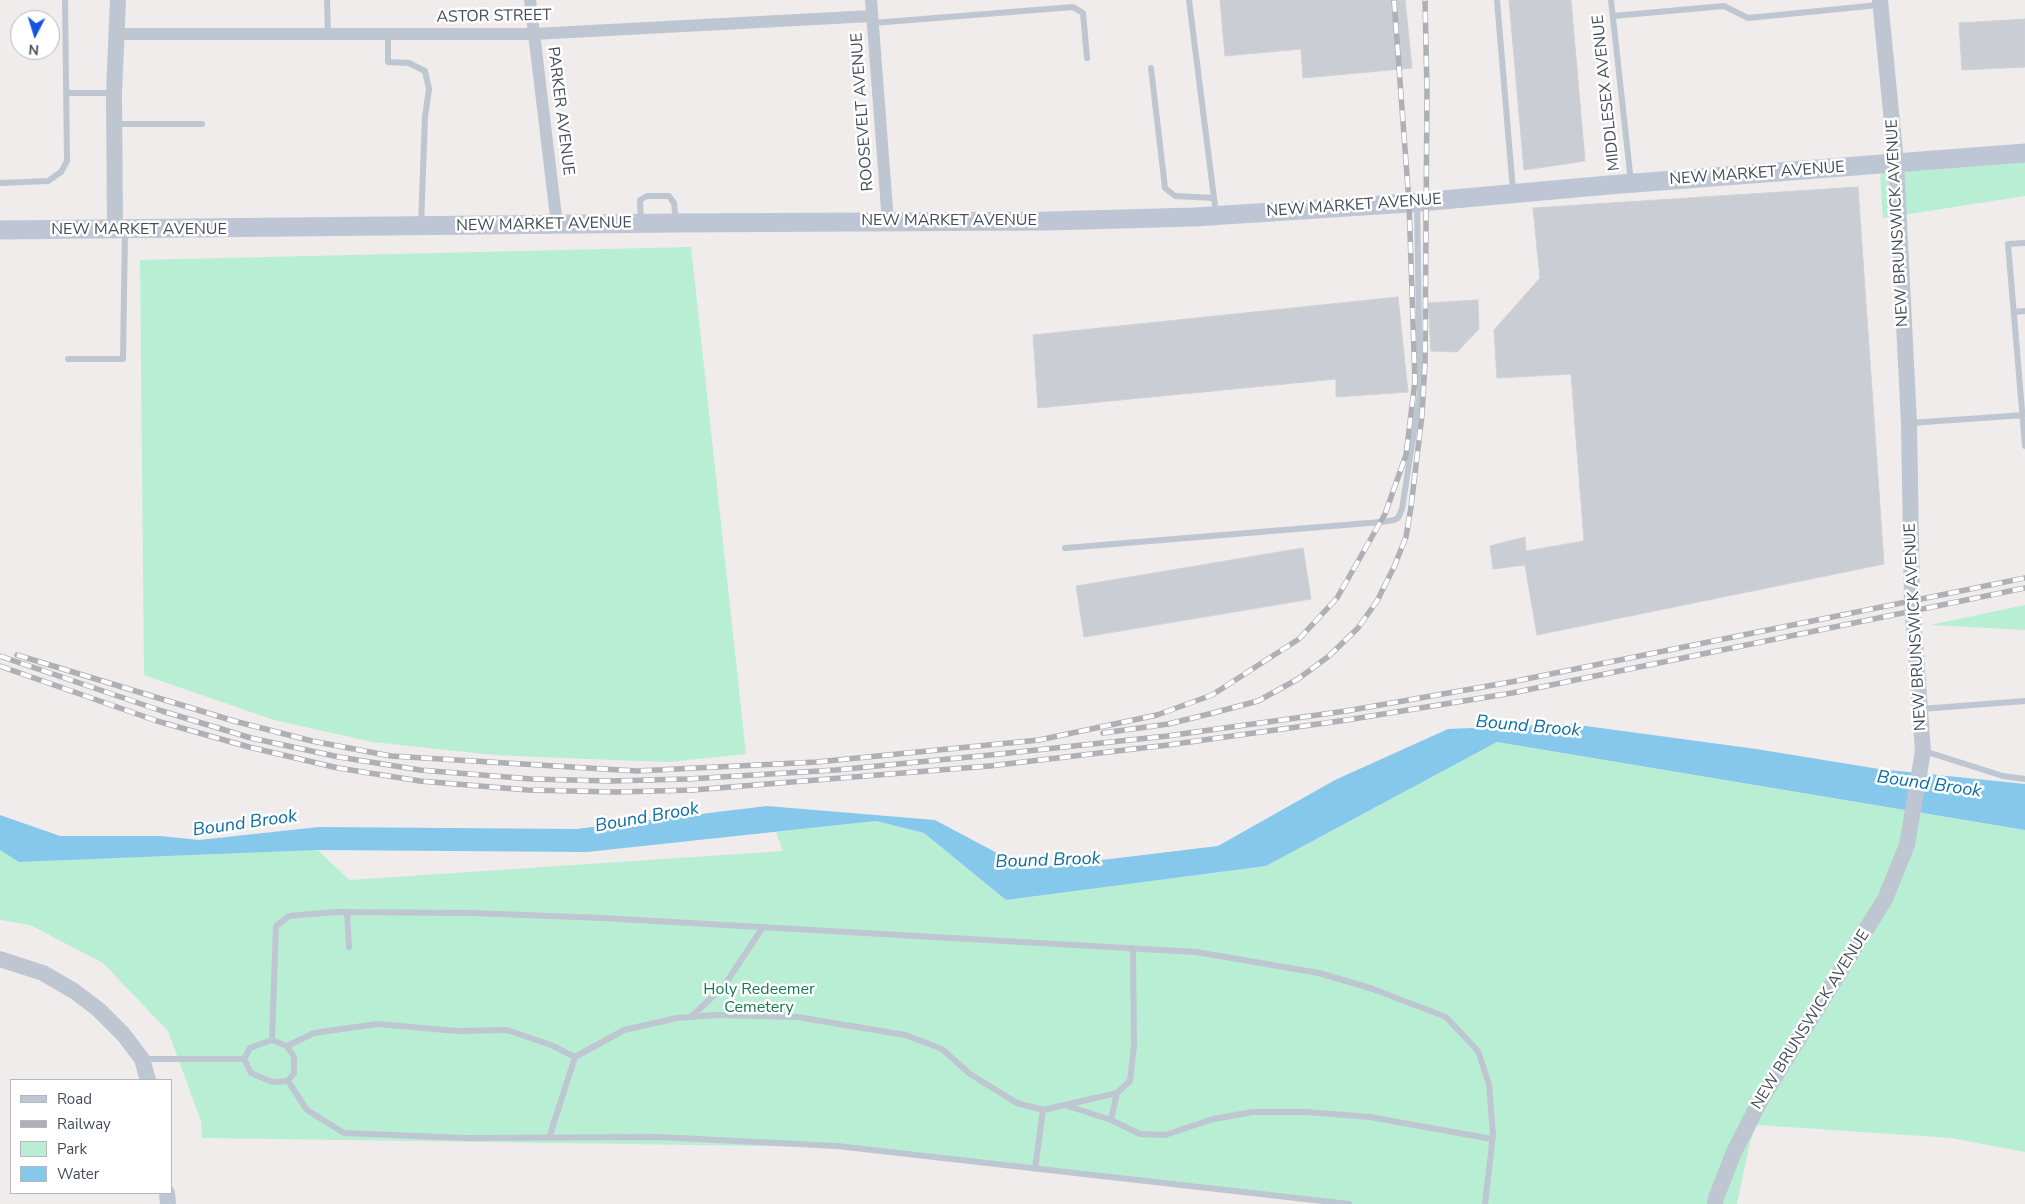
<!DOCTYPE html>
<style>
body{margin:0}
#map{position:relative;width:2025px;height:1204px;overflow:hidden;background:#efeceb;font-family:"Nunito Sans",sans-serif}
canvas{display:block}
.legend{position:absolute;left:10px;top:1079px;width:162px;height:115px;box-sizing:border-box;background:#fff;border:1px solid #b4b7bd;margin:0;padding:6px 9px;list-style:none;font-size:15px;color:#444c59}
.legend li{display:flex;align-items:center;gap:10px;height:25px}
.legend b{width:25px;border:1px solid #b4b7bd}
.north{position:absolute;left:10px;top:10px;width:50px;height:50px;box-sizing:border-box;background:#fff;border:1px solid #b4b7bd;border-radius:50%;rotate:185deg;font-size:14px;font-weight:700;line-height:20px;text-align:center;color:#444c59}
.north::after{content:'';display:block;margin:auto;width:18px;height:22px;background:#1853dc;clip-path:polygon(50% 0,100% 100%,50% 72%,0 100%)}
</style>
<div id="map">
<canvas width="2025" height="1204"></canvas>
<ul class="legend">
<li><b style="height:6px;background:#bec6d5"></b>Road</li>
<li><b style="height:6px;background:#aeb0b6"></b>Railway</li>
<li><b style="height:14px;background:#b8eed4"></b>Park</li>
<li><b style="height:14px;background:#85c8eb"></b>Water</li>
</ul>
<div class="north">N</div>
</div>
<script>
const c = document.querySelector('canvas').getContext('2d');
c.lineJoin = 'round';
function fill(path, color) { c.fillStyle = color; c.fill(path, 'evenodd'); }
const toPath = rows => new Path2D(rows.map(r => 'M' + r).join(''));
function stroke(path, color, width, dash) { c.strokeStyle = color; c.lineWidth = width; c.lineCap = dash ? 'butt' : 'round'; c.setLineDash(dash || []); c.stroke(path); }
function label(font, color, halo, rows, align = 'center') {
  c.font = font + ' "Nunito Sans",sans-serif'; c.lineWidth = 5; c.setLineDash([]); c.textBaseline = 'middle'; c.strokeStyle = halo; c.fillStyle = color; for (const [text, x, y, turn = 0] of rows) {
    c.save(); c.translate(x, y); c.rotate((+turn || 0) * Math.PI / 180); c.textAlign = isNaN(turn) ? turn : align; if (halo) c.strokeText(text, 0, 0); c.fillText(text, 0, 0); c.restore();
  }
}
const green = toPath([
 [2025,146,2025,196,1883,218,1879,157],
 [691,247,746,754,669,762,587,759,494,755,372,742,274,720,144,675,140,260],
 [2025,605,2025,630,1930,625],
 [1497,742,2025,830,2025,1152,1951,1138,1757,1125,1750,1142,1737,1204,1337,1204,836,1147,202,1138,201,1121,168,1031,103,963,30,925,0,920,0,850,20,862,318,850,349,880,783,851,776,832,876,821,924,833,1006,900,1266,866]
]);
const water = toPath([
 [1571,724,1756,749,1879,769,2025,784,2025,830,1497,742,1266,866,1006,900,924,833,876,821,587,852,318,850,19,862,0,850,0,815,60,836,160,836,199,840,319,827,576,829,767,806,935,820,1027,869,1218,846,1335,780,1448,729]
]);
const building = toPath([
 [1220,0,1405,0,1412,68,1303,78,1301,49,1225,56,1220,0],
 [1509,0,1571,0,1585,161,1524,170,1509,0],
 [2025,19,2025,67,1962,70,1959,23,2025,19],
 [1858,187,1884,564,1537,635,1525,565,1493,569,1490,546,1525,537,1526,551,1584,541,1571,374,1497,378,1494,330,1540,278,1533,208,1858,187],
 [1398,297,1408,392,1336,397,1336,379,1038,408,1033,335,1398,297],
 [1478,300,1479,329,1457,352,1431,351,1428,303,1478,300],
 [1303,548,1311,599,1084,637,1076,586,1303,548]
]);
const service = toPath([
 [327,0,328,34],
 [1189,0,1214,198],
 [1497,0,1513,191],
 [1611,0,1631,182],
 [1613,16,1724,6,1748,18,1879,5],
 [873,23,1073,7,1083,13,1087,58],
 [388,34,388,62,409,63,425,71,429,89,425,117,421,225],
 [1151,68,1165,188,1175,196,1214,198,1216,214],
 [66,93,112,93],
 [115,124,202,124],
 [0,183,48,181,61,172,67,161,65,0],
 [641,222,640,200,647,196,669,196,674,203,676,222],
 [2025,243,2008,244,2025,446],
 [2014,312,2025,311],
 [68,359,123,359,125,231],
 [1910,423,2025,415],
 [1065,548,1381,522,1394,520,1398,518,1402,509,1420,393,1417,203],
 [1921,709,2025,701],
 [1924,751,2003,776,2025,779],
 [347,912,349,947],
 [691,1017,724,986,763,927],
 [272,1040,276,926,289,916,336,912,471,913,603,918,1196,952,1319,973,1373,989,1446,1017,1478,1051,1489,1084,1493,1135,1485,1204],
 [272,1040,287,1046,294,1057,294,1073,288,1081,272,1082,251,1073,244,1059,250,1048,272,1040],
 [287,1046,314,1033,377,1024,457,1031,507,1030,551,1045,575,1057,549,1138],
 [575,1057,624,1030,677,1018,715,1015,797,1017,905,1035,942,1049,970,1074,1017,1103,1043,1110,1035,1169],
 [142,1059,244,1059],
 [288,1081,307,1110,344,1133,466,1138,658,1137,837,1146,1349,1204],
 [1065,1105,1111,1120,1117,1093],
 [1043,1110,1117,1093,1130,1081,1134,1046,1133,948],
 [1111,1120,1140,1134,1165,1135,1213,1119,1253,1112,1307,1112,1370,1117,1492,1139]
]);
const minor = toPath([
 [530,0,557,225],
 [871,0,888,222],
 [116,34,534,34,872,16]
]);
const tertiary = toPath([
 [115,230,114,93,118,0],
 [0,959,43,973,74,991,99,1010,123,1034,142,1059,148,1080],
 [167,1193,168,1204],
 [1715,1204,1716,1198,1734,1152,1760,1101,1885,899,1907,845,1923,751,1912,601,1909,423,1896,163,1880,0]
]);
const secondary = toPath([
 [0,230,676,223,1049,221,1194,217,1409,203,1609,185,2025,153]
]);
const rail = toPath([
 [17,655,234,721,312,741,391,756,637,771,817,762,1039,740,1157,715,1212,695,1299,639,1337,598,1385,514,1406,455,1415,381,1409,203,1394,0],
 [0,656,162,711,251,738,339,757,420,770,531,779,610,781,688,779,836,770,990,755,1167,736,1346,711,1511,682,2025,578],
 [0,666,157,721,249,747,338,768,420,781,528,790,616,792,693,790,989,766,1168,745,1347,720,1512,693,2025,588],
 [1103,733,1168,724,1213,713,1258,701,1298,679,1329,656,1358,628,1377,601,1394,567,1406,537,1411,507,1422,415,1425,363,1427,92,1425,0]
]);
const streetNames = [
 ["ASTOR STREET",494,17,-1],
 ["MIDDLESEX AVENUE",1607,93,-96],
 ["PARKER AVENUE",560,111,83],
 ["ROOSEVELT AVENUE",863,112,-94],
 ["NEW MARKET AVENUE",1757,174,-4],
 ["NEW MARKET AVENUE",1354,206,-4],
 ["NEW MARKET AVENUE",949,221],
 ["NEW BRUNSWICK AVENUE",1898,223,-93],
 ["NEW MARKET AVENUE",544,225,-1],
 ["NEW MARKET AVENUE",139,230],
 ["NEW BRUNSWICK AVENUE",1916,627,-93],
 ["NEW BRUNSWICK AVENUE",1811,1020,-58]
];
const parkNames = [
 ["Holy Redeemer",759,990],
 ["Cemetery",759,1008]
];
const waterNames = [
 ["Bound Brook",1528,727,5],
 ["Bound Brook",1929,785,8],
 ["Bound Brook",647,818,-10],
 ["Bound Brook",245,824,-8],
 ["Bound Brook",1048,861,-2]
];
fill(green, '#b8eed4');
fill(water, '#85c8eb');
fill(building, '#cbcdd4');
stroke(building, '#cfd1d8', 1);
stroke(service, '#bec6d1', 6);
stroke(minor, '#bec6d1', 12);
stroke(tertiary, '#bec6d1', 16);
stroke(secondary, '#bec6d5', 19);
stroke(rail, '#aeb0b6', 5.5);
stroke(rail, '#fff', 4, [11]);
label('16px', '#444c59', '#fff', streetNames);
label('16px', '#167955', '#fff', parkNames);
label('italic 18px', '#0c6fa4', '#fff', waterNames);
</script>
